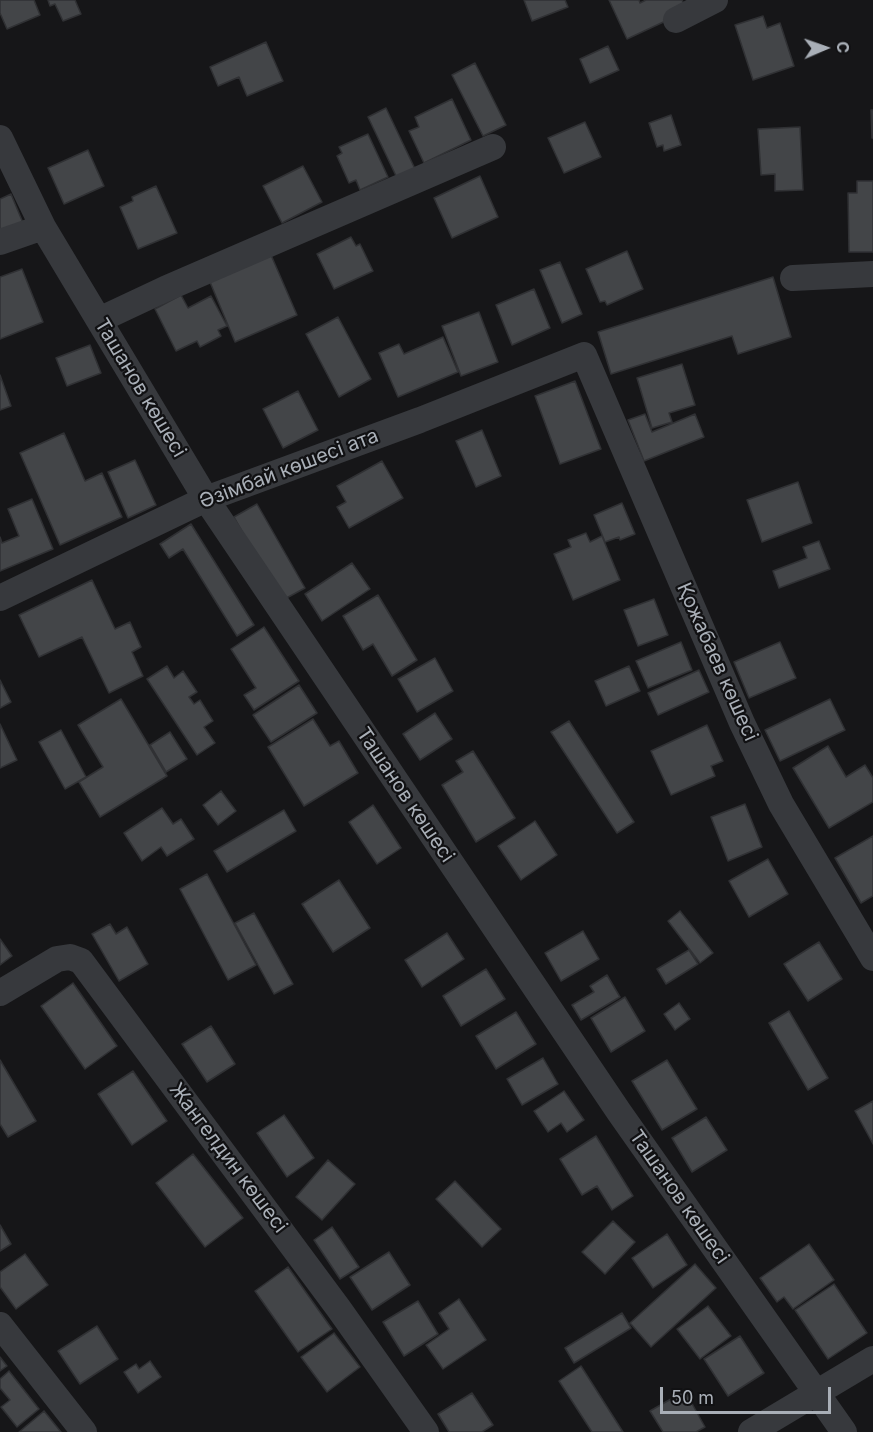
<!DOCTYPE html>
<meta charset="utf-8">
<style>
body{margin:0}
#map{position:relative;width:873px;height:1432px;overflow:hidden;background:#161618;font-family:Inter,sans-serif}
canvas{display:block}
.north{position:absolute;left:795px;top:18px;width:60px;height:60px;-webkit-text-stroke:4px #111113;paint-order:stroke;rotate:88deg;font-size:16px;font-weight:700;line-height:24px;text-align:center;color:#a9afb7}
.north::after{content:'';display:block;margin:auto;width:21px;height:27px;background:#a9afb7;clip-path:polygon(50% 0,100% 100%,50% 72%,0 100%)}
.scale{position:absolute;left:660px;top:1387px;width:171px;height:27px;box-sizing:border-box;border:3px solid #a9afb7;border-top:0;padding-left:8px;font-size:18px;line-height:21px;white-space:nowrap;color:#a9afb7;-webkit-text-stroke:4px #111113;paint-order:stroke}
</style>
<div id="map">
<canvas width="873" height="1432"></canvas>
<div class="north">С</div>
<div class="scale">50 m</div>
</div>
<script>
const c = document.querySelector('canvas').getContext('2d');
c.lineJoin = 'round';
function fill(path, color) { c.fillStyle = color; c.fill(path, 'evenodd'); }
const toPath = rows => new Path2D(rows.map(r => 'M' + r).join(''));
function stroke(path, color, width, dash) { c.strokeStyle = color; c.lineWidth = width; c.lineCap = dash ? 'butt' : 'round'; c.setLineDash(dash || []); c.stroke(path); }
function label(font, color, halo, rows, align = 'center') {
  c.font = font + ' Inter,sans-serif'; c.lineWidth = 4.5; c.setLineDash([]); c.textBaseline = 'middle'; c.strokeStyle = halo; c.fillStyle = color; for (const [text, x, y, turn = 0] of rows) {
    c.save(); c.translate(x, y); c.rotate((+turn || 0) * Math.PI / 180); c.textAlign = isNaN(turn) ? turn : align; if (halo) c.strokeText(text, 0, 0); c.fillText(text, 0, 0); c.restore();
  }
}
const building = toPath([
 [0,0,34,0,40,15,7,29,0,13,0,0],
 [48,0,75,0,81,14,63,21,55,4,50,6,48,0],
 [524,0,565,0,568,7,532,21,524,0],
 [609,0,639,0,640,3,646,0,682,0,687,11,627,39,609,0],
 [763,16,767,28,780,23,794,66,753,80,735,25,763,16],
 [266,42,283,81,247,96,239,77,218,86,210,67,266,42],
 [608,46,619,70,590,83,580,59,608,46],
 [475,63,506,125,483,136,452,75,475,63],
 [452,99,471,140,424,163,409,131,419,127,415,117,452,99],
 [386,108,416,171,398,180,368,117,386,108],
 [871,110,873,110,873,138,872,138,871,110],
 [671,115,681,145,664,151,663,145,657,147,649,123,671,115],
 [585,122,601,157,564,173,548,138,585,122],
 [800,127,803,190,775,191,775,174,761,175,758,129,800,127],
 [368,134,388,177,360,190,356,180,349,183,337,156,342,153,339,147,368,134],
 [88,150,104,186,64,204,48,168,88,150],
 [303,166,322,202,282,223,263,186,303,166],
 [480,176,498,217,452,238,434,198,480,176],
 [857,181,873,181,873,252,849,252,848,193,857,193,857,181],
 [156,186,177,233,138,249,120,207,133,201,132,197,156,186],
 [11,194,23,223,0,232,0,199,11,194],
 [351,237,356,246,360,244,373,271,334,289,317,254,351,237],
 [627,251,643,289,607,305,605,301,600,302,586,269,627,251],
 [271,255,297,315,235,342,210,282,271,255],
 [560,262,582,314,562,323,540,270,560,262],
 [22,269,43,322,0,339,0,277,22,269],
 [773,277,791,337,738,354,732,336,611,374,598,332,773,277],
 [534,289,550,328,512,345,496,305,534,289],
 [181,295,188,308,211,296,227,326,218,330,221,336,200,347,197,341,176,351,155,309,181,295],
 [479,312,498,362,461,376,442,326,479,312],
 [338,317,371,379,339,397,306,334,338,317],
 [443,337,458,372,398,397,379,353,399,344,404,354,443,337],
 [90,345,101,373,67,386,56,358,90,345],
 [682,364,695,405,669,413,672,422,652,428,637,378,682,364],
 [0,375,11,406,0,410,0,375],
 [575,381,601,449,560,464,535,396,575,381],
 [298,391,318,430,283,448,263,409,298,391],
 [645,414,652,432,695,414,704,437,644,461,628,420,645,414],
 [482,430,501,476,476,487,456,441,482,430],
 [64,433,85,481,102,473,122,517,60,545,20,453,64,433],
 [135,460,156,505,128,518,108,472,135,460],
 [382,461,403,498,349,528,337,507,346,502,337,486,382,461],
 [798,482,812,523,762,542,747,500,798,482],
 [32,499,53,549,0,571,0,537,2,543,19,536,8,509,32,499],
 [622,503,635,534,620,540,619,537,605,542,594,515,622,503],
 [257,504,305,588,281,601,234,517,257,504],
 [191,524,254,625,237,636,183,549,169,558,160,544,191,524],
 [586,533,590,542,602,536,620,580,573,600,554,554,571,547,568,540,586,533],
 [819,541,830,569,779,588,773,571,807,558,803,547,819,541],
 [352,563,370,589,322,621,305,594,352,563],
 [92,580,115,629,130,622,141,647,132,652,143,676,109,693,82,637,39,657,19,615,92,580],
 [378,595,417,660,392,676,373,644,363,650,343,616,378,595],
 [654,599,668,635,638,646,624,610,654,599],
 [264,627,299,681,254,710,244,695,256,688,231,649,264,627],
 [681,642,692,670,648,688,636,661,681,642],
 [780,642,796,678,749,698,734,662,780,642],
 [435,658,453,691,417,712,398,679,435,658],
 [167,666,174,678,183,671,197,692,189,697,194,704,200,700,213,721,204,727,215,743,197,755,147,679,167,666],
 [629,666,640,691,606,706,595,681,629,666],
 [699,670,709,692,658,715,648,693,699,670],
 [0,680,11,702,0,708,0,680],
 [299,685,317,713,271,742,253,715,299,685],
 [121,699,167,776,100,817,79,782,103,767,78,725,121,699],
 [830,699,845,730,780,761,765,730,830,699],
 [435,713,452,739,420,760,403,734,435,713],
 [313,719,330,746,339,741,358,773,304,806,268,747,313,719],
 [569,721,634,822,617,833,551,732,569,721],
 [0,724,17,760,0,768,0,724],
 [707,725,723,761,711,766,715,776,671,795,651,751,707,725],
 [61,730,86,777,65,789,39,742,61,730],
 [170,732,187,759,166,772,150,745,170,732],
 [828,746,846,777,865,765,873,778,873,802,829,828,793,768,828,746],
 [473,751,515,818,476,842,442,785,463,772,456,761,473,751],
 [221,791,236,811,218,825,203,805,221,791],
 [745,804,762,847,728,861,711,817,745,804],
 [373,805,401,848,377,864,349,822,373,805],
 [162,808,173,824,181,819,194,839,167,856,161,847,142,861,124,833,162,808],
 [284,810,296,831,227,872,214,851,284,810],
 [535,821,557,855,521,880,498,846,535,821],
 [873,836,873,896,861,903,835,858,873,836],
 [768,859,788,894,749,917,729,881,768,859],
 [207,874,256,965,228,980,180,889,207,874],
 [339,880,370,928,333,952,302,904,339,880],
 [680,911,713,953,700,963,668,921,680,911],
 [254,913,293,984,274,994,235,923,254,913],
 [110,924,116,934,127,927,148,964,119,981,92,934,110,924],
 [583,931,599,959,561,981,545,953,583,931],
 [447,933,464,959,422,987,405,960,447,933],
 [0,939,12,956,0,965,0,939],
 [819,942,842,979,808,1001,784,964,819,942],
 [689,950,698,964,666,984,657,969,689,950],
 [486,969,505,999,461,1026,443,996,486,969],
 [607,975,620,997,581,1020,572,1005,594,992,590,986,607,975],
 [73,983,117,1046,85,1069,41,1006,73,983],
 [625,997,645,1031,611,1052,591,1018,625,997],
 [679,1003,690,1019,675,1030,664,1014,679,1003],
 [789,1011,828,1078,808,1090,769,1023,789,1011],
 [516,1012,536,1044,496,1069,476,1036,516,1012],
 [211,1026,235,1064,207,1082,182,1044,211,1026],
 [543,1058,558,1084,522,1105,507,1079,543,1058],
 [0,1060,36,1121,8,1137,0,1124,0,1060],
 [667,1060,697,1109,662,1130,632,1081,667,1060],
 [133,1071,167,1121,132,1145,98,1094,133,1071],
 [564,1091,584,1120,567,1132,561,1123,548,1132,534,1111,564,1091],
 [873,1101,873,1144,855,1111,873,1101],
 [284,1115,314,1158,287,1177,257,1133,284,1115],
 [706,1117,727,1150,692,1172,672,1138,706,1117],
 [596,1136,633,1196,612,1210,597,1186,582,1195,560,1159,596,1136],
 [193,1154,243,1218,205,1247,156,1183,193,1154],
 [328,1160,355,1184,322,1220,296,1197,328,1160],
 [455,1181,501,1229,482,1247,436,1199,455,1181],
 [613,1221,635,1242,605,1274,582,1252,613,1221],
 [0,1225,11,1244,0,1251,0,1225],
 [332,1227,359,1267,340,1279,314,1240,332,1227],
 [667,1234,687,1265,653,1288,632,1258,667,1234],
 [809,1244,834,1280,793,1309,784,1297,777,1302,760,1278,809,1244],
 [389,1252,410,1285,372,1310,350,1277,389,1252],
 [25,1254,48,1285,16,1309,0,1287,0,1272,25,1254],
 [695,1264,716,1288,651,1347,630,1323,695,1264],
 [288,1267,332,1329,298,1352,255,1291,288,1267],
 [834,1284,867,1333,828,1359,795,1310,834,1284],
 [459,1299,486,1340,443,1369,426,1345,449,1329,439,1313,459,1299],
 [418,1301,438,1334,404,1356,383,1322,418,1301],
 [708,1306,731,1336,700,1359,677,1329,708,1306],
 [622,1313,631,1328,574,1363,565,1348,622,1313],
 [97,1326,118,1359,80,1384,58,1351,97,1326],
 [334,1333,360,1367,327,1392,301,1357,334,1333],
 [740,1336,764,1373,728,1396,704,1359,740,1336],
 [0,1357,7,1366,0,1371,0,1357],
 [150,1361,161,1377,138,1393,124,1372,136,1364,139,1369,150,1361],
 [581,1366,623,1432,592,1432,559,1381,581,1366],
 [9,1371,39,1409,17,1427,1,1407,10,1400,0,1388,0,1379,9,1371],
 [685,1391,705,1427,696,1432,663,1432,650,1411,685,1391],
 [472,1393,493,1425,482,1432,449,1432,438,1414,472,1393],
 [44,1411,61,1432,19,1432,44,1411]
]);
const minor = toPath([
 [676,20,715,0],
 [0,138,43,227,206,499,619,1112,844,1432],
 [0,242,43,227],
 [793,278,873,274],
 [99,320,165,289,493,147],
 [0,598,206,499,420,420,584,355,742,723,781,804,873,958],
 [0,993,57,959,70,957,81,961,339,1309,426,1432],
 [0,1325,84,1432],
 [751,1432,873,1359]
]);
const streetNames = [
 ["Ташанов көшесі",140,388,59],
 ["Әзімбай көшесі ата",289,469,-21],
 ["Қожабаев көшесі",717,662,66],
 ["Ташанов көшесі",405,795,56],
 ["Жангелдин көшесі",228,1158,53],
 ["Ташанов көшесі",679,1197,55]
];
fill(building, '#434548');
stroke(building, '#303134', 1.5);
stroke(minor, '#37393d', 26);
label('20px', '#a9afb7', '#111113', streetNames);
</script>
